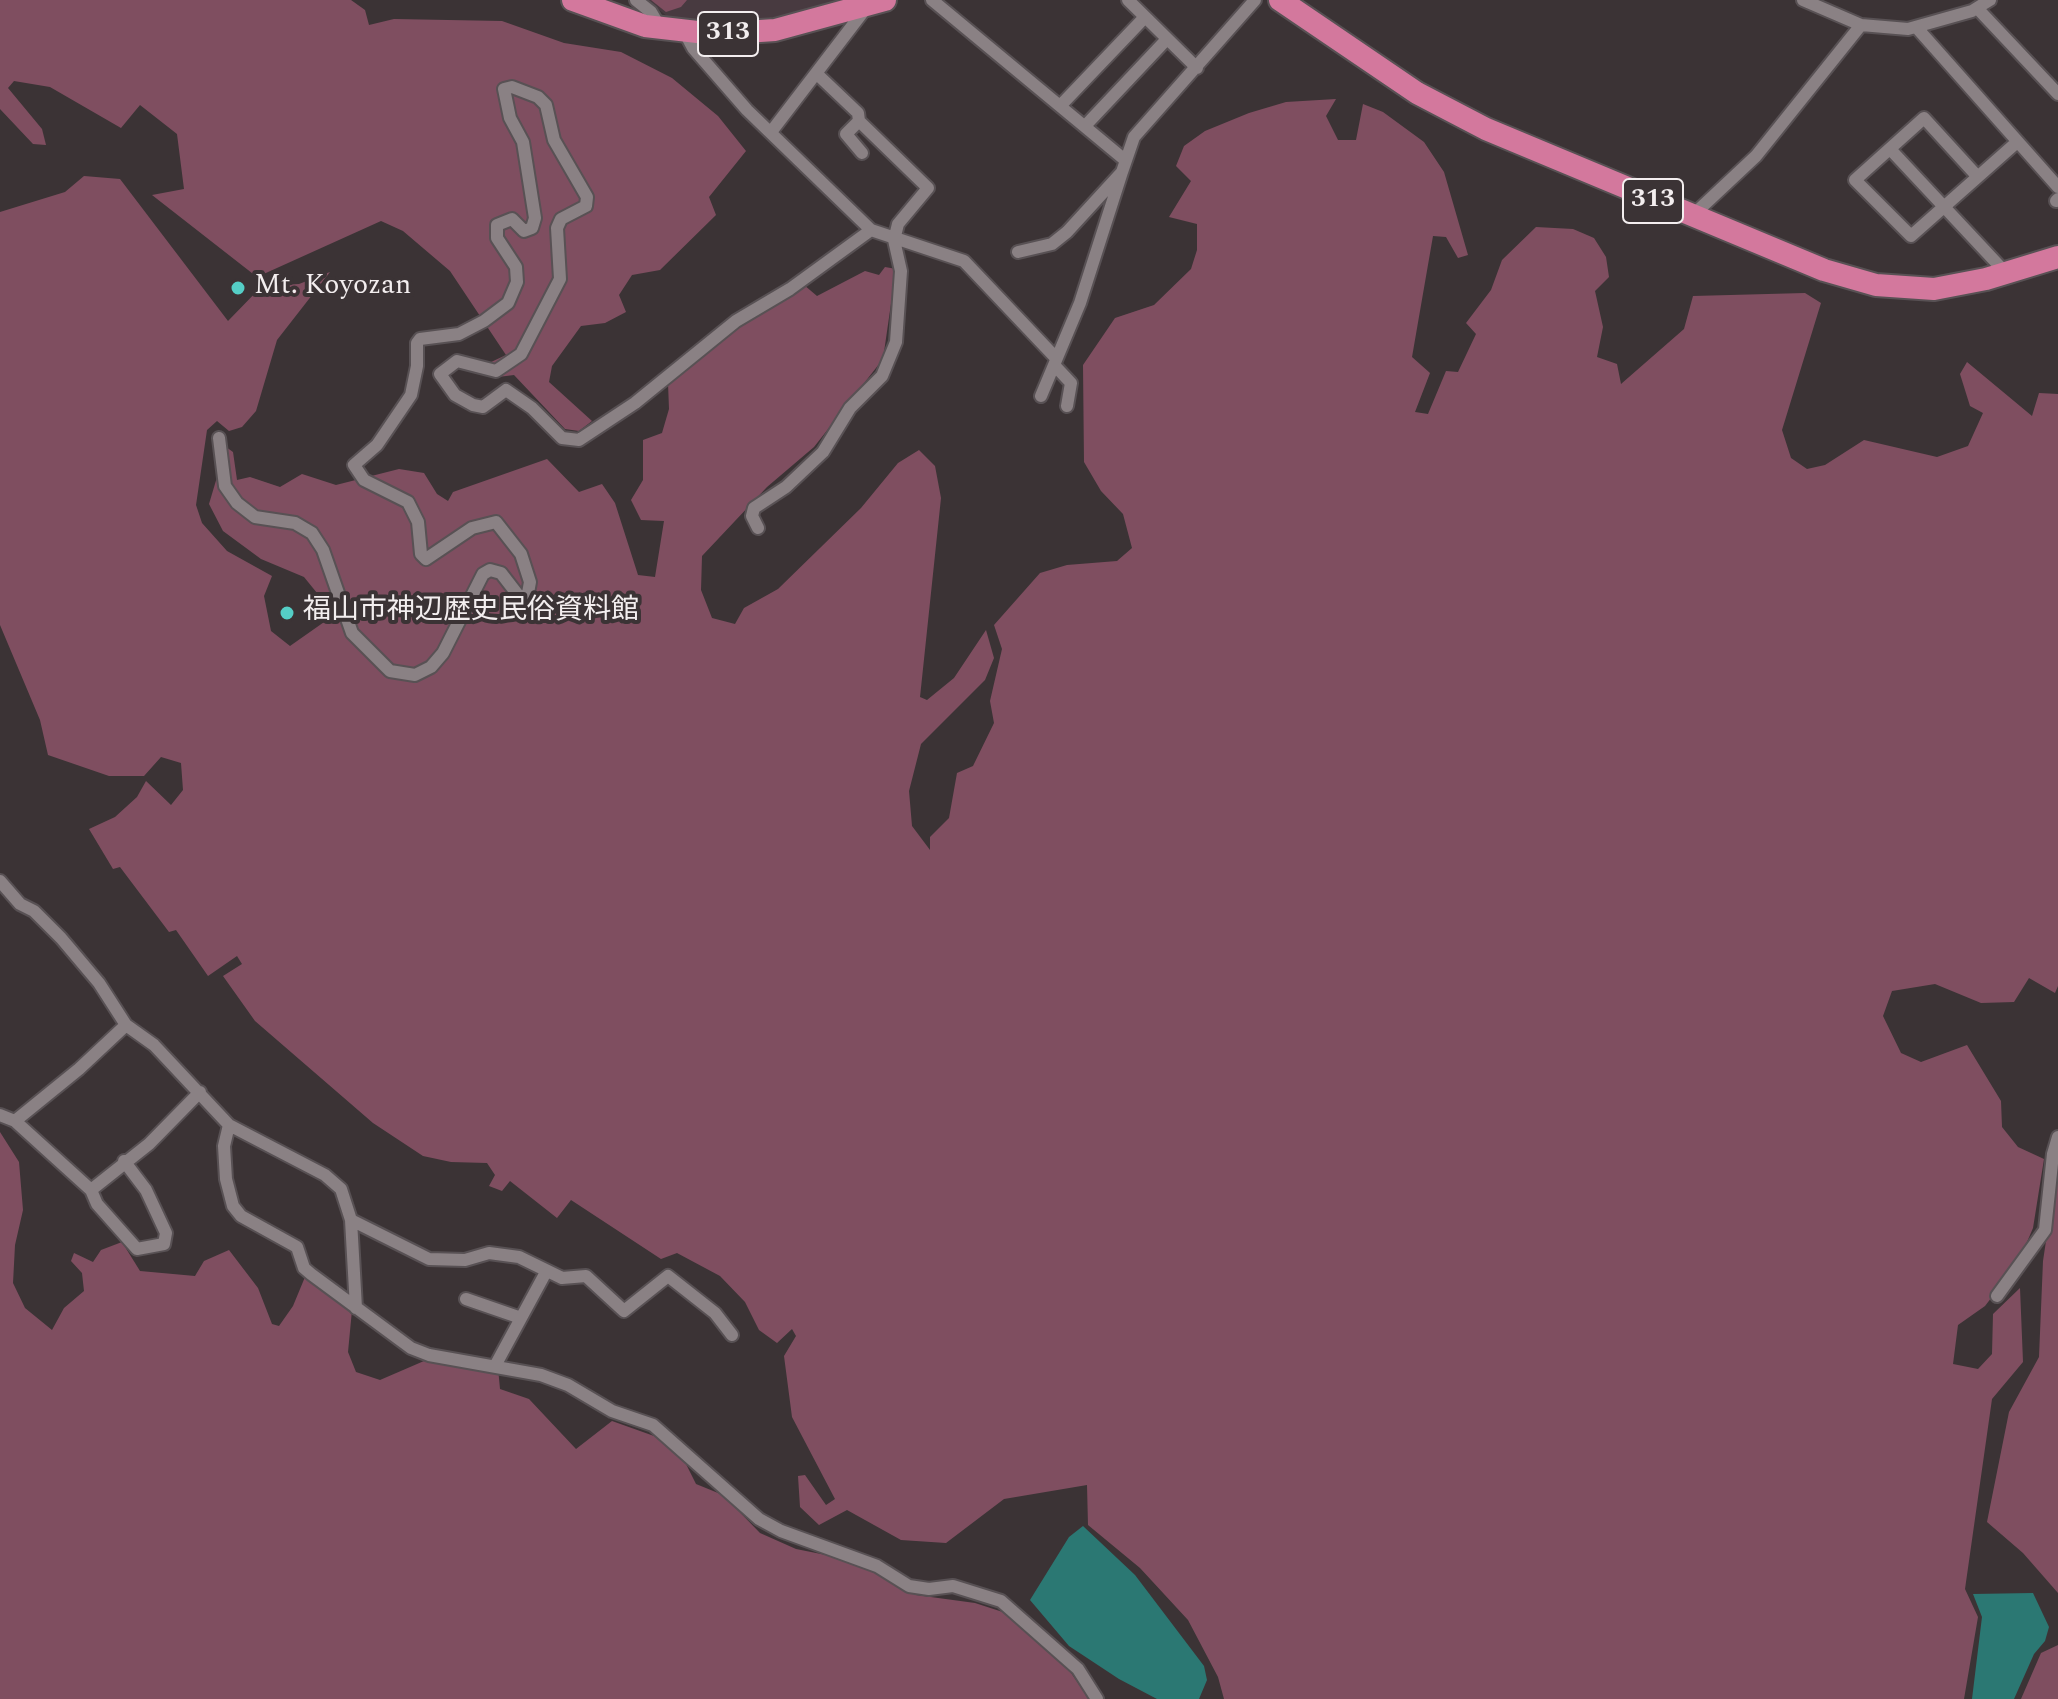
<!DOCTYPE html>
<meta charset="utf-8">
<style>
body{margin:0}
canvas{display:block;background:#3b3335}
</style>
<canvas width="2058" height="1699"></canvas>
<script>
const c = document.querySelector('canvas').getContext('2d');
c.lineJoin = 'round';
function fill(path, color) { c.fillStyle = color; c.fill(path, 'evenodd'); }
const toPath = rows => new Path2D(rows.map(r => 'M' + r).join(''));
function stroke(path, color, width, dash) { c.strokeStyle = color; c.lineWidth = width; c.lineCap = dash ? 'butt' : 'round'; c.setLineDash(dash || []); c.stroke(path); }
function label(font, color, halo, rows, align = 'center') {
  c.font = font + ' Spectral,"Noto Sans JP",serif'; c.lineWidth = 8; c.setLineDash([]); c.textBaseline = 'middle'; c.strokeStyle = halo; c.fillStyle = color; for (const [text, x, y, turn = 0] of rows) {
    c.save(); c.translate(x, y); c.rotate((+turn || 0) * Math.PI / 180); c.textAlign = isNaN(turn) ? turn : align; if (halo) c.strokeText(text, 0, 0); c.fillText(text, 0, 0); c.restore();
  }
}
const built = toPath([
 [647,0,842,0,774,17,714,22,668,17]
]);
const green = toPath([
 [0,0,351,0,365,10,369,25,394,19,502,21,564,43,621,52,672,78,718,116,746,151,709,197,716,215,660,270,632,275,619,295,626,312,605,323,581,326,552,366,549,382,592,421,579,431,565,429,514,375,498,377,472,371,506,355,450,271,403,231,381,221,257,277,152,195,184,189,177,134,140,105,121,128,50,87,14,81,8,88,42,129,46,145,33,144,0,109],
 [651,0,687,0,681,7,666,12],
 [1336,99,1326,116,1338,140,1356,140,1363,104,1383,112,1424,142,1444,172,1468,255,1458,258,1446,237,1433,236,1412,357,1430,373,1415,412,1428,414,1446,371,1458,372,1476,334,1466,323,1491,290,1502,260,1536,227,1573,229,1594,238,1606,257,1609,277,1595,291,1603,327,1597,357,1617,364,1621,384,1684,329,1693,296,1805,293,1821,303,1782,430,1791,458,1807,469,1825,465,1864,440,1937,457,1968,446,1983,413,1970,406,1960,374,1967,362,2032,416,2039,393,2058,394,2058,986,2055,993,2029,978,2014,1002,1981,1003,1935,984,1892,991,1883,1016,1901,1053,1921,1062,1967,1045,2001,1101,2002,1127,2018,1147,2044,1159,2033,1228,2018,1263,1985,1306,1958,1325,1953,1364,1978,1369,1992,1354,1993,1314,2020,1288,2023,1362,1992,1399,1965,1589,1978,1617,1964,1699,1224,1699,1218,1677,1188,1620,1140,1568,1088,1525,1087,1485,1004,1499,946,1543,901,1540,847,1510,819,1525,800,1507,798,1476,805,1475,826,1505,835,1499,792,1417,784,1356,796,1336,792,1329,777,1343,759,1330,745,1302,720,1276,677,1253,661,1259,571,1200,557,1218,510,1181,502,1191,489,1186,495,1175,487,1163,451,1162,423,1156,373,1123,255,1021,223,976,242,964,237,956,208,976,176,930,169,932,120,867,113,869,89,829,115,817,137,797,146,781,171,805,183,790,181,763,161,757,144,776,109,776,48,755,40,720,0,625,0,212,65,192,84,176,120,179,228,321,262,286,299,284,330,272,277,340,256,411,242,427,229,431,217,421,207,430,196,505,202,523,227,551,272,576,264,596,271,631,290,646,327,620,317,593,304,577,261,559,223,531,209,504,226,447,233,452,237,480,250,477,280,487,302,474,336,485,399,469,424,473,437,494,448,501,453,492,547,459,579,492,602,484,615,503,638,575,655,577,664,521,641,520,631,500,643,480,643,440,662,433,669,409,668,383,730,331,804,285,817,296,865,271,879,275,885,267,896,269,883,359,814,447,767,487,702,556,701,590,712,618,735,624,744,608,778,589,861,508,898,463,919,450,935,466,941,498,920,697,927,700,954,678,986,630,994,658,985,680,921,744,909,791,912,826,930,850,930,837,949,818,957,773,973,766,994,723,990,701,1002,649,994,625,1040,573,1067,565,1117,561,1132,548,1123,514,1101,491,1084,462,1083,365,1115,318,1154,305,1191,269,1197,250,1197,224,1169,217,1191,181,1176,166,1184,146,1205,131,1249,113,1286,102],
 [0,1132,19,1162,23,1210,15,1245,13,1283,25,1308,52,1330,64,1308,84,1291,82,1273,71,1261,74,1253,93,1262,101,1250,122,1242,140,1271,195,1276,204,1261,229,1250,258,1288,272,1324,279,1326,293,1306,305,1277,352,1310,348,1352,356,1372,380,1380,424,1361,498,1368,500,1389,529,1399,576,1449,612,1421,654,1436,679,1450,696,1484,723,1495,760,1533,796,1549,856,1561,886,1574,916,1595,975,1603,1015,1616,1069,1670,1089,1699,0,1699],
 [2058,1161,2058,1593,2023,1553,1987,1522,2009,1412,2039,1357,2043,1261],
 [2058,1645,2058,1699,2021,1699,2041,1653]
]);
const water = toPath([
 [1083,1526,1135,1575,1204,1666,1207,1680,1199,1699,1157,1699,1119,1679,1069,1646,1030,1600,1069,1537],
 [2033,1593,2049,1627,2045,1641,2034,1654,2014,1699,1972,1699,1982,1617,1973,1594]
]);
const street = toPath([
 [636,0,651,12,661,29],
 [932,0,1125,160],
 [1128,0,1197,68],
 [1803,0,1861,25,1908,29,1972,11,1990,0],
 [1978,9,2058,94],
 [1917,28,2058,187],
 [685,33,693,48,747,110,871,230,964,261,1055,357],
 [817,74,858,113,859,121,846,134,862,153],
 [1061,105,1145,17],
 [1085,126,1167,39],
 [771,132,866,8],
 [1890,149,2005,272],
 [1977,176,1924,118,1855,180,1911,236,2016,143],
 [2056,201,2058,199],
 [1691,217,1756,156,1861,25],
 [1018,252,1052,244,1067,232,1122,172,1134,137,1255,0],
 [1056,367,1071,383,1067,406],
 [1041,396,1080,303,1122,172],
 [219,438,225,486,237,503,255,517,295,523,312,533,323,550,352,633,390,671,415,675,431,667,443,653,483,574,490,570,501,573,518,595,522,598,528,593,530,582,521,554,496,522,472,528,426,559,421,554,418,522,408,502,364,480,354,465,377,445,411,395,417,366,417,343,420,339,459,334,484,321,508,303,517,282,516,267,497,238,497,225,512,219,524,231,532,228,535,218,523,142,510,118,504,89,512,87,538,97,546,105,554,140,587,197,586,206,561,219,557,228,560,279,521,354,496,371,457,361,440,374,455,395,473,405,483,407,506,390,532,408,562,438,579,440,635,403,736,321,790,289,871,230],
 [758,528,752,516,754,508,786,487,823,452,850,408,882,376,896,342,901,271,894,240,898,224,928,188,859,121],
 [0,881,20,904,34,911,61,938,99,983,126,1025,154,1045,229,1125,224,1146,226,1179,233,1206,241,1216,297,1247,304,1268,311,1274,411,1348,429,1355,541,1375,568,1385,612,1411,653,1425,759,1519,781,1531,877,1566,909,1586,929,1589,953,1586,1001,1601,1078,1669,1097,1699],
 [0,1115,15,1121,91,1190,97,1204,137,1249,164,1244,166,1233,146,1190,124,1161],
 [15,1121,79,1069,126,1025],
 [229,1125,325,1175,341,1189,351,1220,356,1308],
 [91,1190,149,1144,200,1092],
 [351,1220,429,1259,465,1260,489,1253,519,1257,562,1278,586,1276,624,1311,668,1276,715,1313,732,1335],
 [1997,1296,2045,1230,2053,1154,2058,1137],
 [466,1299,521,1318],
 [495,1366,546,1272]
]);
const highway = toPath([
 [573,0,645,26,715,34,775,30,885,0],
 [1280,0,1417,93,1486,129,1824,270,1876,285,1934,289,1986,279,2058,257]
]);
const markers = [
 [238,288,8,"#55cec6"],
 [287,613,8,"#55cec6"]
];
const shields = [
 [728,34,60],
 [1653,201,60]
];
const shieldNames = [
 ["313",728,34],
 ["313",1653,201]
];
const poiNames = [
 ["Mt. Koyozan",254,288],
 ["福山市神辺歴史民俗資料館",303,613]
];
fill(built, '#483a40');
fill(green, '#7f4e60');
fill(water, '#2b7873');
stroke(street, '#585154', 16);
stroke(highway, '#585154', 26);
stroke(street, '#8a8184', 12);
stroke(highway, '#d3789d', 22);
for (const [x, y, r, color] of markers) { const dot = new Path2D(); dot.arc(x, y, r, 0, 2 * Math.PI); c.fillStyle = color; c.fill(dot); stroke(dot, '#3b3335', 3); }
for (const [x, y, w] of shields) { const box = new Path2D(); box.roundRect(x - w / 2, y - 22, w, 44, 6); c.fillStyle = '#3b3335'; c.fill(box); stroke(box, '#f3eeef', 2); }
label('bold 26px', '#f3eeef', null, shieldNames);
label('28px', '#f3eeef', '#3b3335', poiNames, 'left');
</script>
